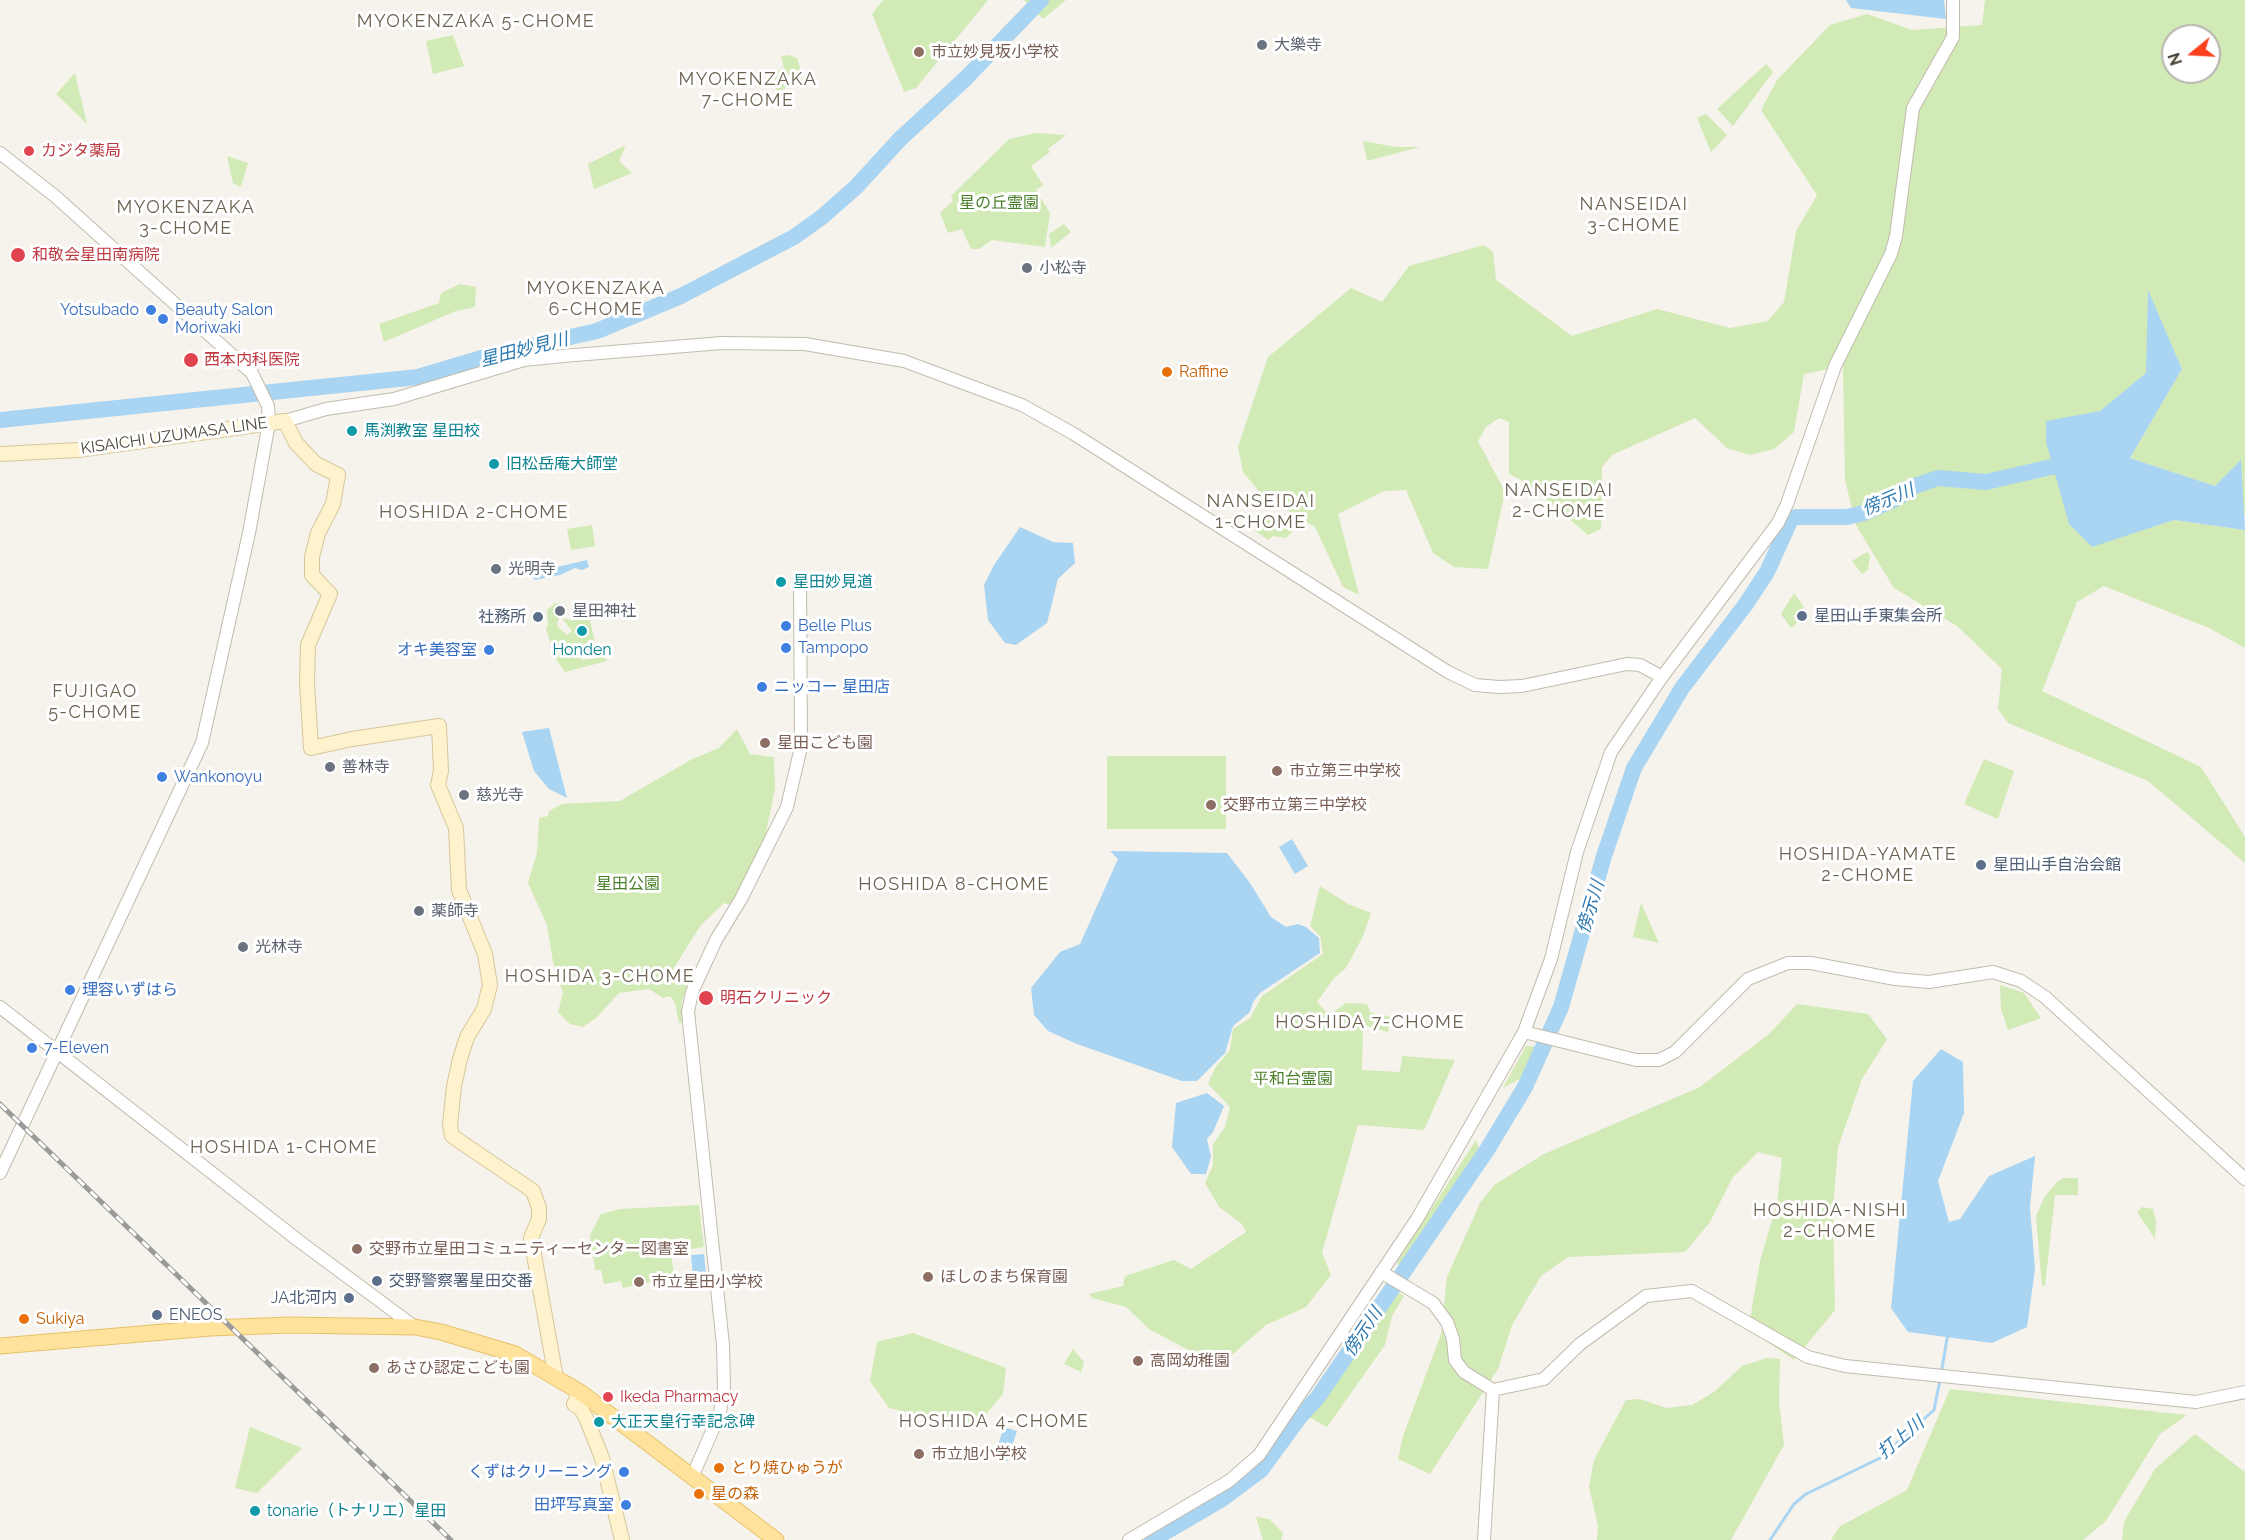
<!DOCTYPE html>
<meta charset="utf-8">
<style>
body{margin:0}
#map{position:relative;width:2245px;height:1540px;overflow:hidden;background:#f6f3ec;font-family:Raleway,sans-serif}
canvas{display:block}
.north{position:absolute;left:2161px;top:24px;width:60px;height:60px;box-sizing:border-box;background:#fff;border:2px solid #b7b4b0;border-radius:50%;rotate:252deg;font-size:16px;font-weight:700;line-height:24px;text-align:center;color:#4b4439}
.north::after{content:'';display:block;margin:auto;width:21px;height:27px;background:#fc3f1d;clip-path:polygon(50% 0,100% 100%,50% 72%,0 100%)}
</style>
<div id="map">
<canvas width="2245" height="1540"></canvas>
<div class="north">N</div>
</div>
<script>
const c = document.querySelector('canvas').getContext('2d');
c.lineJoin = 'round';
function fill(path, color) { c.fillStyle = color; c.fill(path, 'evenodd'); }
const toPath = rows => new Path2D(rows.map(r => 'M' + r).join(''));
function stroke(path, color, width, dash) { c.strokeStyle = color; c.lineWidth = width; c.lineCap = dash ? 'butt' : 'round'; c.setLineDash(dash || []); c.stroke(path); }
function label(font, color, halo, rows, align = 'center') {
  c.font = font + ' Raleway,"Noto Sans JP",sans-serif'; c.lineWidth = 6; c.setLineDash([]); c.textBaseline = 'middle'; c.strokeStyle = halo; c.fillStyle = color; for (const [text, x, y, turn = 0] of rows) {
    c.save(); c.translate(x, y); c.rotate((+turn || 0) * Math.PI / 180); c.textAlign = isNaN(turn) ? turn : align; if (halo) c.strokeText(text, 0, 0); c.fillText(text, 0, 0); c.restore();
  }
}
const green = toPath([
 [883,0,988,0,916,88,904,92,872,14],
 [1024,0,1066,0,1043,19],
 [1985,0,2245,0,2245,516,2215,486,2130,458,2182,369,2148,292,2147,373,2100,411,2046,422,2046,442,2092,546,2174,520,2245,530,2245,648,2209,628,2104,586,2077,602,2042,691,2201,767,2245,837,2245,863,2148,781,2008,723,1998,709,2002,669,1957,626,1894,588,1856,525,1845,480,1843,366,1804,374,1794,432,1774,449,1750,455,1727,448,1695,418,1612,455,1602,467,1601,529,1588,535,1525,482,1509,474,1509,422,1499,418,1486,427,1478,441,1505,492,1488,569,1454,567,1433,553,1406,490,1384,491,1338,514,1359,595,1343,587,1315,527,1263,496,1243,472,1238,447,1268,357,1351,288,1382,302,1409,266,1484,245,1493,252,1496,280,1572,336,1657,309,1730,328,1768,321,1784,302,1796,231,1817,195,1761,110,1777,80,1830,25,1867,14,1912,30,1982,25],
 [2173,36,2209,36,2209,72,2173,72],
 [453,35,464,66,433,74,426,41],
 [788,55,797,58,801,71,774,80,773,73,784,68,781,56],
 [1766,64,1773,72,1733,126,1717,109],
 [75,73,87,124,56,94],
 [800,74,803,80,776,93,776,83],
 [1706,114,1727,135,1711,152,1697,118],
 [1036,133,1066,135,1048,149,1050,152,1031,166,1043,185,1036,190,1050,213,1045,247,992,240,979,249,971,249,962,229,948,233,940,213,953,201,951,196,1009,139],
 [1363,141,1396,147,1420,147,1367,161],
 [626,145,619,161,632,173,594,189,588,164],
 [227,156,248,163,241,187,233,183],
 [1064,224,1071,232,1051,248,1049,234],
 [460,284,476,287,475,307,456,311,384,342,379,324,439,303,441,293],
 [1265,516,1282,517,1295,529,1286,538,1273,536,1268,540,1254,530],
 [592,525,595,546,571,550,567,529],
 [1867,552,1870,556,1868,570,1862,574,1852,561],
 [1794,593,1804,607,1793,616,1797,623,1791,628,1781,614],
 [555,603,560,604,561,608,557,626,567,635,572,631,562,618,571,620,589,616,595,642,581,655,582,660,598,658,596,648,599,647,607,661,565,672,557,661,546,629,548,625,547,610],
 [737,729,750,754,774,757,775,789,766,833,742,887,731,905,724,903,700,926,672,971,688,988,681,1003,685,1022,679,1023,675,1003,670,996,663,998,649,989,619,993,596,1018,583,1027,570,1024,558,1012,563,993,553,962,547,925,528,883,537,853,539,818,548,816,549,811,562,804,620,801,692,759,719,748],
 [1107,756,1226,756,1226,829,1107,829],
 [1984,759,2014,771,1998,819,1964,804],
 [1320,886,1348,904,1371,913,1364,934,1346,968,1334,978,1317,1002,1329,1015,1346,1003,1367,1004,1370,1012,1391,1017,1388,1032,1363,1025,1362,1070,1400,1072,1402,1056,1455,1060,1424,1130,1358,1125,1322,1253,1331,1275,1306,1307,1266,1325,1233,1354,1196,1354,1149,1329,1126,1307,1092,1298,1089,1294,1123,1286,1125,1276,1174,1260,1191,1269,1246,1232,1242,1224,1219,1207,1205,1183,1213,1165,1213,1144,1225,1127,1230,1107,1208,1084,1215,1068,1230,1050,1233,1029,1250,1018,1262,996,1323,954,1320,936,1310,926],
 [1641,903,1659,943,1633,937],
 [2000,985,2024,993,2041,1018,2008,1030,2001,1009],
 [1797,1004,1868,1014,1887,1039,1862,1079,1838,1147,1833,1209,1835,1310,1794,1360,1754,1333,1750,1319,1760,1261,1777,1203,1782,1158,1758,1152,1733,1177,1710,1222,1685,1252,1568,1257,1541,1276,1512,1325,1498,1369,1430,1474,1398,1459,1403,1436,1441,1334,1447,1277,1480,1203,1494,1185,1544,1154,1700,1087,1769,1034],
 [1526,1046,1540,1047,1528,1074,1503,1088],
 [1476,1140,1481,1154,1401,1270,1397,1262],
 [2064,1178,2078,1178,2078,1195,2055,1195,2045,1286,2042,1286,2036,1216,2045,1196,2057,1182],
 [699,1205,704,1247,671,1252,674,1277,623,1288,621,1281,604,1284,601,1270,595,1270,590,1235,601,1214,620,1209],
 [2142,1207,2153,1209,2156,1221,2155,1239,2137,1212],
 [1394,1290,1404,1296,1392,1316,1385,1345,1327,1427,1309,1417],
 [913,1333,1006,1368,1003,1394,975,1427,889,1408,870,1381,877,1342],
 [1073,1349,1084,1362,1081,1372,1064,1364],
 [1767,1358,1780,1359,1779,1402,1784,1445,1731,1540,1597,1540,1598,1526,1589,1487,1594,1460,1626,1400,1640,1399,1666,1408,1692,1405,1714,1392,1742,1366],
 [1950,1389,2065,1402,2187,1415,2160,1434,2106,1521,2083,1540,1831,1540,1839,1527,1907,1490],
 [250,1427,302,1448,257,1493,235,1488],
 [2195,1434,2245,1472,2245,1540,2122,1540,2124,1522,2155,1469],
 [1256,1517,1269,1519,1283,1533,1281,1540,1263,1540]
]);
const water = toPath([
 [1846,0,1944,0,1946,19,1851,8],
 [2148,290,2182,369,2130,458,2215,486,2241,460,2245,530,2174,520,2092,547,2069,524,2046,442,2046,421,2100,411,2146,373],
 [1020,527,1053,542,1073,543,1075,563,1058,579,1047,623,1016,645,1005,643,988,620,984,585,994,565],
 [587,560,589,567,582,570,575,568,560,575,534,580,532,574,536,572],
 [549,728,567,798,549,789,534,771,522,732],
 [1292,839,1308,866,1295,874,1279,847],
 [1110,851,1227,853,1250,883,1271,917,1286,927,1298,924,1306,927,1319,938,1320,953,1260,993,1253,1002,1250,1012,1233,1026,1225,1053,1197,1081,1182,1081,1077,1044,1048,1031,1034,1015,1031,988,1060,952,1080,944,1118,859],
 [1941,1049,1963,1062,1964,1113,1938,1181,1949,1222,1960,1219,1989,1176,2035,1156,2030,1207,2035,1269,2027,1327,1992,1343,1908,1332,1891,1308,1913,1081],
 [1207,1093,1224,1106,1213,1132,1207,1139,1211,1157,1206,1174,1191,1174,1172,1147,1176,1103],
 [704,1254,707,1286,694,1287,691,1255],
 [1004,1427,1017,1431,1007,1461,994,1457]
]);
const stream = toPath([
 [1941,1374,1948,1333],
 [1770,1540,1794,1504,1806,1494,1880,1458,1934,1410,1940,1380]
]);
const river = toPath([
 [0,420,418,377,495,354,597,331,681,296,794,237,822,217,856,187,900,139,965,79,1041,0],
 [1152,1540,1222,1499,1261,1470,1299,1418,1318,1397,1487,1150,1525,1087,1561,1007,1604,856,1634,768,1682,688,1746,604,1767,572,1791,519,1796,517,1847,517,1864,513,1896,499,1915,486,1938,478,1986,482,2073,462]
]);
const tertiary = toPath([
 [0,153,56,197,252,373,268,406,269,423,249,533,202,743,0,1173],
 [285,421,326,409,394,399,524,360,563,356,722,343,805,344,904,361,1022,405,1074,434,1448,672,1475,685,1499,687,1522,686,1627,664,1640,665,1662,677,1611,752,1577,852,1551,959,1524,1032,1417,1219,1259,1455,1229,1481,1129,1540],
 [1662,677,1778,523,1787,504,1835,366,1891,254,1896,236,1913,108,1953,37,1953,0],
 [0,1007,299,1241,415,1327],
 [1524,1032,1636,1060,1659,1060,1675,1052,1748,979,1788,963,1811,963,1895,979,1929,982,1993,972,2021,981,2045,997,2245,1179],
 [1381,1272,1433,1303,1447,1322,1453,1339,1455,1360,1464,1372,1493,1390],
 [693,1475,720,1413,724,1387,723,1345,688,1012,692,992,716,940,741,899,787,807,801,747,800,579],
 [1484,1540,1493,1390,1544,1379,1580,1344,1646,1296,1692,1291,1808,1357,1845,1366,2196,1402,2245,1392]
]);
const secondary = toPath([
 [0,454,78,450,285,421,296,443,316,464,338,475,333,504,318,533,312,557,312,575,330,594,308,645,307,682,311,748,352,739,439,726,441,771,438,785,456,828,459,890,485,954,490,985,484,1009,467,1037,460,1059,454,1086,450,1125,452,1136,533,1191,539,1208,539,1219,531,1238,556,1378],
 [580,1392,574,1404,581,1409,587,1420,602,1458,622,1540]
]);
const primary = toPath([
 [0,1346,210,1328,289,1325,415,1327,441,1332,515,1354,580,1392,776,1540]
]);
const rail = toPath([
 [0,1104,451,1540]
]);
const markers = [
 [1262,45,6,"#6b7280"],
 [919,52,6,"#8d6e63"],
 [29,151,6,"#e0444e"],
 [18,255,8,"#e0444e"],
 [1027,268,6,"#6b7280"],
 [151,310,6,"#3f7fe0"],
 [163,319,6,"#3f7fe0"],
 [191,360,8,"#e0444e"],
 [1167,372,6,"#e8710a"],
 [352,431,6,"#0f9aa8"],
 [494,464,6,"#0f9aa8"],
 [496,569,6,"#6b7280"],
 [781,582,6,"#0f9aa8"],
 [560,611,6,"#6b7280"],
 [1802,616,6,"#5c6f8a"],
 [538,617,6,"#5c6f8a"],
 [786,626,6,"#3f7fe0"],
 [582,631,6,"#0f9aa8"],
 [786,648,6,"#3f7fe0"],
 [489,650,6,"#3f7fe0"],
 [762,687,6,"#3f7fe0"],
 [765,743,6,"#8d6e63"],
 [330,767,6,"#6b7280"],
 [1277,771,6,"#8d6e63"],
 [162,777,6,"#3f7fe0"],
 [464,795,6,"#6b7280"],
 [1211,805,6,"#8d6e63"],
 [1981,865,6,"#5c6f8a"],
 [419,911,6,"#6b7280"],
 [243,947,6,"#6b7280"],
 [70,990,6,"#3f7fe0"],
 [706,998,8,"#e0444e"],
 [32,1048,6,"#3f7fe0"],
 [357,1249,6,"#8d6e63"],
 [928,1277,6,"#8d6e63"],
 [377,1281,6,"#5c6f8a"],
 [639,1282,6,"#8d6e63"],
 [349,1298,6,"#5c6f8a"],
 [157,1315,6,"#5c6f8a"],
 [24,1319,6,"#e8710a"],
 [1138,1361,6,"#8d6e63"],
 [374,1368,6,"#8d6e63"],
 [608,1397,6,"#e0444e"],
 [599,1422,6,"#0f9aa8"],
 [919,1454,6,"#8d6e63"],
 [719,1468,6,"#e8710a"],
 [624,1472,6,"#3f7fe0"],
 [699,1494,6,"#e8710a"],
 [626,1505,6,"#3f7fe0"],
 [255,1511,6,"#0f9aa8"]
];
const worshipNames = [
 ["大樂寺",1274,45],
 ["小松寺",1039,268],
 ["光明寺",508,569],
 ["星田神社",572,611],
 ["善林寺",342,767],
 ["慈光寺",476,795],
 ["薬師寺",431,911],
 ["光林寺",255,947]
];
const educationNames = [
 ["市立妙見坂小学校",931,52],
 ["星田こども園",777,743],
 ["市立第三中学校",1289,771],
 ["交野市立第三中学校",1223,805],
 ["交野市立星田コミュニティーセンター図書室",369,1249],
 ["ほしのまち保育園",940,1277],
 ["市立星田小学校",651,1282],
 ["高岡幼稚園",1150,1361],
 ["あさひ認定こども園",386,1368],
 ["市立旭小学校",931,1454]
];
const healthNames = [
 ["カジタ薬局",41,151],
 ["和敬会星田南病院",32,255],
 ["西本内科医院",204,360],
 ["明石クリニック",720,998],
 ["Ikeda Pharmacy",620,1397]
];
const parkNames = [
 ["星の丘霊園",999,203],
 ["星田公園",628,884],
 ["平和台霊園",1293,1079]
];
const shopNames = [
 ["Yotsubado",139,310,"right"],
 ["Beauty Salon",175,310],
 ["Moriwaki",175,328],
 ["Belle Plus",798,626],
 ["Tampopo",798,648],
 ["オキ美容室",477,650,"right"],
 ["ニッコー 星田店",774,687],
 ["Wankonoyu",174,777],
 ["理容いずはら",82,990],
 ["7-Eleven",44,1048],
 ["くずはクリーニング",612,1472,"right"],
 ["田坪写真室",614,1505,"right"]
];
const foodNames = [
 ["Raffine",1179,372],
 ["Sukiya",36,1319],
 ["とり焼ひゅうが",731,1468],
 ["星の森",711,1494]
];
const cultureNames = [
 ["馬渕教室 星田校",364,431],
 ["旧松岳庵大師堂",506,464],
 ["星田妙見道",793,582],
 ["Honden",582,650,"center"],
 ["大正天皇行幸記念碑",611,1422],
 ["tonarie（トナリエ）星田",267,1511]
];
const streetNames = [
 ["KISAICHI UZUMASA LINE",174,436,-8]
];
const serviceNames = [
 ["星田山手東集会所",1814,616],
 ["社務所",526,617,"right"],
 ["星田山手自治会館",1993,865],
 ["交野警察署星田交番",389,1281],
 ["JA北河内",337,1298,"right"],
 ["ENEOS",169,1315]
];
const neighbourhoodNames = [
 ["MYOKENZAKA 5-CHOME",476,22],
 ["MYOKENZAKA",748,80],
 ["7-CHOME",748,101],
 ["NANSEIDAI",1634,205],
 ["3-CHOME",1634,226],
 ["MYOKENZAKA",186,208],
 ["3-CHOME",186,229],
 ["MYOKENZAKA",596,289],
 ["6-CHOME",596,310],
 ["NANSEIDAI",1559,491],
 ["2-CHOME",1559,512],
 ["NANSEIDAI",1261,502],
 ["1-CHOME",1261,523],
 ["HOSHIDA 2-CHOME",474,513],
 ["FUJIGAO",95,692],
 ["5-CHOME",95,713],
 ["HOSHIDA-YAMATE",1868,855],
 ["2-CHOME",1868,876],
 ["HOSHIDA 8-CHOME",954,885],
 ["HOSHIDA 3-CHOME",600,977],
 ["HOSHIDA 7-CHOME",1370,1023],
 ["HOSHIDA 1-CHOME",284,1148],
 ["HOSHIDA-NISHI",1830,1211],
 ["2-CHOME",1830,1232],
 ["HOSHIDA 4-CHOME",994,1422]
];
const waterNames = [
 ["星田妙見川",524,350,-14],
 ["傍示川",1888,500,-23],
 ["傍示川",1591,907,-73],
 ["傍示川",1363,1332,-56],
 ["打上川",1901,1438,-40]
];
fill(green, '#d2eab5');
fill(water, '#a9d4f2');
stroke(stream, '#a9d4f2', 3);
stroke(river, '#a9d4f2', 16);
stroke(tertiary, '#c2bbae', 14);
stroke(secondary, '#d6c79b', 16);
stroke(primary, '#e6c16a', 17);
stroke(tertiary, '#fff', 12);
stroke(secondary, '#fff3cd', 14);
stroke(primary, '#ffe39c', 15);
stroke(rail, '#9a9a9a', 5);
stroke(rail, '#fff', 3, [9]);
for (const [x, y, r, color] of markers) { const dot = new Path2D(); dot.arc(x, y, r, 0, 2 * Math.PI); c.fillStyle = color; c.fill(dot); stroke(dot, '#fff', 2); }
label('16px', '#5b616d', '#fff', worshipNames, 'left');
label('16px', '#785e54', '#fff', educationNames, 'left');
label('16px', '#be3a42', '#fff', healthNames, 'left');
label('16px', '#4a7f2a', '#fff', parkNames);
label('16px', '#366cbe', '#fff', shopNames, 'left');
label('16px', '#c56008', '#fff', foodNames, 'left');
label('16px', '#0d838f', '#fff', cultureNames, 'left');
label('16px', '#4b4439', '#fff', streetNames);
label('16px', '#4e5e75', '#fff', serviceNames, 'left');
c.letterSpacing = '1.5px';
label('18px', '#6e6250', '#fff', neighbourhoodNames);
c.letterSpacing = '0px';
label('italic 18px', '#2e7ab2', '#fff', waterNames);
</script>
